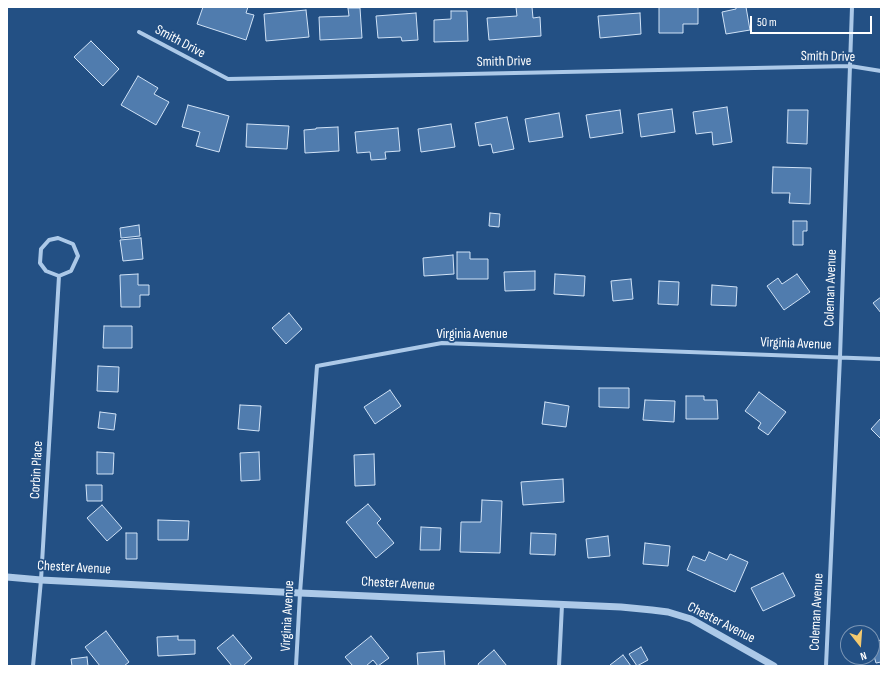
<!DOCTYPE html>
<style>
body{margin:0}
#map{position:relative;width:888px;height:673px;overflow:hidden;background:#235084;font-family:"Sofia Sans Condensed",sans-serif}
canvas{display:block}
.frame{position:absolute;inset:0;border:8px solid #fff;pointer-events:none}
.north{position:absolute;left:840px;top:625px;width:40px;height:40px;box-sizing:border-box;background:#235084;border:1px solid #7b96b5;border-radius:50%;rotate:163deg;font-size:11px;font-weight:700;line-height:16px;text-align:center;color:#fff}
.north::after{content:'';display:block;margin:auto;width:14px;height:18px;background:#f3c96f;clip-path:polygon(50% 0,100% 100%,50% 72%,0 100%)}
.scale{position:absolute;left:750px;top:16px;width:122px;height:18px;box-sizing:border-box;border:2px solid #fff;border-top:0;padding-left:5px;font-size:12px;line-height:14px;white-space:nowrap;color:#fff;-webkit-text-stroke:3px #235084;paint-order:stroke}
</style>
<div id="map">
<canvas width="888" height="673"></canvas>
<div class="frame"></div>
<div class="north">N</div>
<div class="scale">50 m</div>
</div>
<script>
const c = document.querySelector('canvas').getContext('2d');
c.lineJoin = 'round';
function fill(path, color) { c.fillStyle = color; c.fill(path, 'evenodd'); }
const toPath = rows => new Path2D(rows.map(r => 'M' + r).join(''));
function stroke(path, color, width, dash) { c.strokeStyle = color; c.lineWidth = width; c.lineCap = dash ? 'butt' : 'round'; c.setLineDash(dash || []); c.stroke(path); }
function label(font, color, halo, rows, align = 'center') {
  c.font = font + ' "Sofia Sans Condensed",sans-serif'; c.lineWidth = 3.5; c.setLineDash([]); c.textBaseline = 'middle'; c.strokeStyle = halo; c.fillStyle = color; for (const [text, x, y, turn = 0] of rows) {
    c.save(); c.translate(x, y); c.rotate((+turn || 0) * Math.PI / 180); c.textAlign = isNaN(turn) ? turn : align; if (halo) c.strokeText(text, 0, 0); c.fillText(text, 0, 0); c.restore();
  }
}
const building = toPath([
 [203,7,248,7,246,13,254,15,246,40,197,24,203,7],
 [516,7,532,7,533,18,540,17,541,36,489,40,487,18,517,16,516,7],
 [659,7,698,7,698,24,683,24,683,33,659,33,659,7],
 [736,7,746,7,750,30,726,34,722,12,736,9,736,7],
 [348,8,360,8,362,38,320,40,319,17,349,16,348,8],
 [306,10,309,37,266,41,264,14,306,10],
 [451,11,467,11,468,41,434,42,434,20,451,19,451,11],
 [416,13,418,40,402,41,401,37,378,38,376,16,416,13],
 [640,13,641,34,600,38,598,16,640,13],
 [91,41,119,69,103,86,74,57,91,41],
 [138,76,158,88,154,94,169,102,156,125,121,105,138,76],
 [188,105,229,116,219,152,196,146,200,132,182,127,188,105],
 [727,107,732,142,713,145,712,132,696,134,693,112,727,107],
 [672,109,675,132,641,137,638,114,672,109],
 [620,110,623,133,590,138,586,115,620,110],
 [788,110,808,110,807,144,787,143,788,110],
 [559,113,563,137,529,142,525,119,559,113],
 [507,117,514,149,493,153,491,144,479,146,475,123,507,117],
 [247,124,289,126,287,149,246,147,247,124],
 [451,124,455,147,421,152,418,129,451,124],
 [338,127,339,151,305,153,304,130,316,129,316,128,338,127],
 [398,128,400,151,385,152,386,159,371,160,370,152,357,153,355,132,398,128],
 [773,167,811,168,810,204,789,203,790,193,772,193,773,167],
 [490,213,500,214,499,227,489,226,490,213],
 [793,221,807,221,807,231,803,231,803,245,793,245,793,221],
 [139,225,140,236,121,238,120,228,139,225],
 [141,238,143,259,123,261,120,240,141,238],
 [457,252,470,252,470,259,488,259,488,279,457,279,457,252],
 [453,255,454,274,424,276,423,258,453,255],
 [535,271,535,290,505,291,504,272,535,271],
 [138,274,138,285,149,285,149,295,140,295,140,307,121,307,120,275,138,274],
 [555,274,585,276,584,296,554,294,555,274],
 [797,274,810,292,784,310,767,286,778,278,782,284,797,274],
 [631,279,633,299,613,301,611,281,631,279],
 [659,281,679,282,678,305,658,304,659,281],
 [712,285,737,287,736,306,711,305,712,285],
 [881,297,881,313,873,303,881,297],
 [289,313,302,329,286,344,272,328,289,313],
 [104,326,132,326,132,348,103,348,104,326],
 [98,366,119,367,118,392,97,391,98,366],
 [599,388,629,388,629,408,599,407,599,388],
 [390,390,401,406,375,424,364,407,390,390],
 [759,392,786,412,768,435,758,428,761,423,745,411,759,392],
 [686,396,704,396,704,400,717,400,718,419,686,419,686,396],
 [645,400,675,401,674,422,643,420,645,400],
 [545,402,569,406,566,427,542,424,545,402],
 [240,405,261,406,259,431,238,429,240,405],
 [100,412,116,414,114,430,98,428,100,412],
 [881,418,881,439,871,429,881,418],
 [97,452,114,453,113,474,97,474,97,452],
 [259,452,260,480,241,481,240,453,259,452],
 [374,454,375,485,355,486,354,455,374,454],
 [563,479,564,502,523,505,521,482,563,479],
 [86,485,102,485,102,501,87,501,86,485],
 [482,500,502,501,500,553,460,552,461,522,481,522,482,500],
 [368,504,381,519,377,523,394,543,376,558,346,522,368,504],
 [102,505,122,528,107,541,87,518,102,505],
 [158,520,189,521,188,540,158,540,158,520],
 [421,527,441,528,440,550,420,550,421,527],
 [126,533,137,533,137,559,126,559,126,533],
 [531,533,556,534,555,555,530,554,531,533],
 [608,536,610,556,588,558,586,539,608,536],
 [645,543,670,546,668,566,643,564,645,543],
 [709,552,727,560,730,554,748,562,735,592,687,570,693,556,705,561,709,552],
 [783,573,795,596,763,611,751,588,783,573],
 [106,631,129,662,124,666,100,666,85,647,106,631],
 [233,635,252,658,243,666,232,666,217,648,233,635],
 [178,636,178,640,195,640,195,654,158,656,157,637,178,636],
 [371,636,389,658,378,666,373,660,366,666,353,666,345,657,371,636],
 [881,640,881,662,876,663,872,649,872,642,881,640],
 [641,647,648,660,637,666,629,654,641,647],
 [494,650,507,666,479,666,478,664,494,650],
 [444,651,445,666,418,666,417,653,444,651],
 [623,655,631,666,611,666,610,665,623,655],
 [87,657,88,666,72,666,71,659,87,657]
]);
const minor = toPath([
 [139,32,228,79,850,66,881,71],
 [58,238,73,244,78,256,71,271,59,276,46,271,40,263,41,249,49,240,58,238],
 [33,666,41,580,59,276],
 [296,666,300,593,317,366,442,343,881,359],
 [559,666,562,605],
 [826,666,840,357,852,7]
]);
const tertiary = toPath([
 [7,577,41,580,300,593,621,607,652,610,668,612,691,619,774,666]
]);
const streetNames = [
 ["Smith Drive",180,42,28],
 ["Smith Drive",828,57,1],
 ["Smith Drive",504,62,-1],
 ["Coleman Avenue",831,288,-88],
 ["Virginia Avenue",472,334],
 ["Virginia Avenue",796,344,2],
 ["Corbin Place",37,470,-87],
 ["Chester Avenue",74,568,3],
 ["Chester Avenue",398,584,3],
 ["Coleman Avenue",817,612,-87],
 ["Virginia Avenue",288,616,-87],
 ["Chester Avenue",721,623,27]
];
fill(building, '#507cae');
stroke(building, '#d0e2f6', 1);
stroke(minor, '#acc9e8', 4);
stroke(tertiary, '#acc9e8', 7);
label('14px', '#fff', '#235084', streetNames);
</script>
